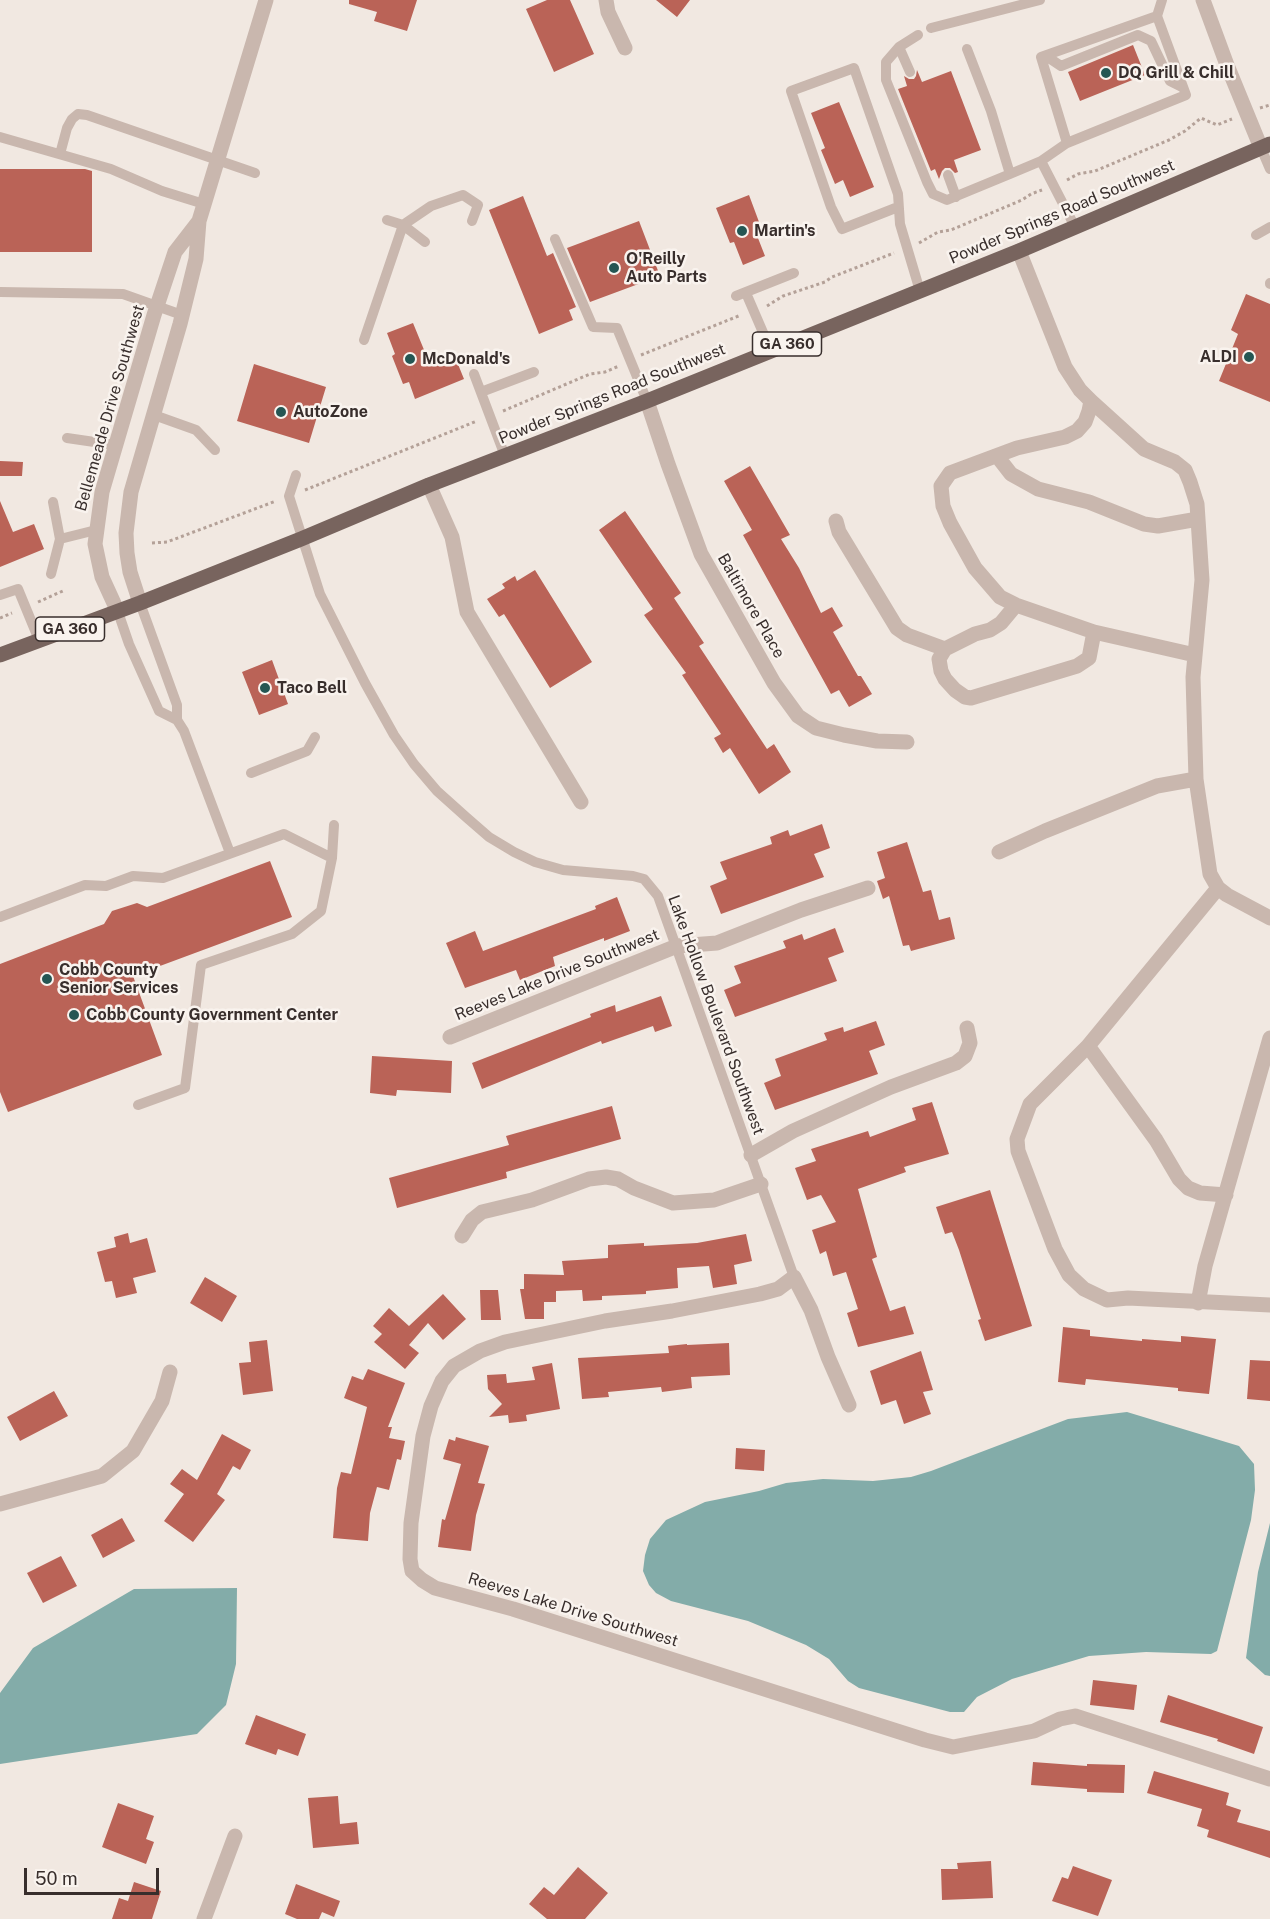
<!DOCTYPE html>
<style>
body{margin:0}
#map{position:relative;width:1270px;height:1919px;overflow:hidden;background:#f1e8e1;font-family:"Public Sans",sans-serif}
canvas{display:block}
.scale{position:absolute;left:24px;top:1868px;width:135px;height:27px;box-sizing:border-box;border:3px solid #382e2c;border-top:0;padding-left:8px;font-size:18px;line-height:21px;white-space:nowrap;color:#382e2c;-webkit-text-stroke:4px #f9f3ee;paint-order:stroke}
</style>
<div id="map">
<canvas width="1270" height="1919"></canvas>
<div class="scale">50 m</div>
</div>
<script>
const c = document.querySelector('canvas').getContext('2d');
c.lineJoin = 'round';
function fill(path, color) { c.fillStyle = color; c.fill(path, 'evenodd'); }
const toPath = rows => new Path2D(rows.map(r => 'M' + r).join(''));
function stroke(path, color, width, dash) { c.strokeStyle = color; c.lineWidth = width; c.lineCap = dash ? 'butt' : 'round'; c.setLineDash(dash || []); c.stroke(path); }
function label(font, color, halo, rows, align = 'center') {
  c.font = font + ' "Public Sans",sans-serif'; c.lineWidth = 5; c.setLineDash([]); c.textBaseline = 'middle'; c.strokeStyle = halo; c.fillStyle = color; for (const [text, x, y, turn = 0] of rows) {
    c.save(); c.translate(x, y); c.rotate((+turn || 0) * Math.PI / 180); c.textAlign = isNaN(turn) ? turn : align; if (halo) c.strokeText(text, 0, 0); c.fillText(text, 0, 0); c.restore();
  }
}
const water = toPath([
 [1127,1412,1239,1446,1254,1464,1255,1490,1251,1520,1217,1651,1211,1654,1146,1652,1089,1656,1012,1679,977,1697,964,1712,950,1712,859,1688,848,1681,829,1659,806,1645,748,1621,671,1601,656,1593,649,1585,643,1571,645,1555,650,1539,666,1520,705,1502,759,1491,786,1483,823,1479,873,1481,911,1477,931,1471,1068,1419],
 [1270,1523,1270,1676,1265,1675,1246,1658,1258,1572],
 [237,1588,236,1664,226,1705,197,1734,0,1764,0,1693,33,1648,134,1589]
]);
const building = toPath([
 [349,0,417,0,407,31,374,21,377,12,349,4],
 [547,0,570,0,594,54,554,72,526,9],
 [656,0,690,0,677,17],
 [1133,45,1145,75,1080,101,1068,72],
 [917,70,922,82,951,71,981,150,954,160,958,172,955,173,950,168,945,168,942,171,939,179,935,169,931,171,898,89,907,86,904,76,909,79,914,79,916,76],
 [839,102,874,187,850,197,843,180,835,184,821,150,825,148,811,113],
 [0,169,85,169,92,171,92,252,0,252],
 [749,195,762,230,756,233,765,256,743,265,734,242,730,243,716,208],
 [523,196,547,256,553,253,576,307,569,310,573,320,539,334,489,210],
 [639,221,660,276,590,302,567,248],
 [1246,294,1270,304,1270,402,1219,381,1238,334,1231,330],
 [413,323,429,362,453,352,464,379,415,399,409,382,403,384,392,356,395,354,387,333],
 [254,364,326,387,309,443,237,421],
 [0,461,23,462,22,476,0,476],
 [750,466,790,535,781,539,799,568,821,613,832,607,843,626,833,632,858,676,861,676,872,694,849,707,839,690,831,694,743,535,752,530,724,481],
 [0,501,13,532,34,524,44,549,0,567],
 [625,511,681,593,674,598,704,643,699,646,767,749,774,744,791,772,759,794,730,748,723,753,714,738,721,734,682,675,686,673,644,615,653,609,599,530],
 [535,570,592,662,550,688,504,614,499,617,487,599,505,588,502,584,515,576,517,581],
 [272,660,288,704,259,715,242,672],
 [822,824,830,848,814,854,824,877,721,914,710,886,727,879,720,862,772,844,770,837,788,830,790,836],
 [907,842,923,892,931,890,939,920,950,917,955,939,911,951,909,945,903,946,889,896,883,899,877,881,885,878,877,852],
 [270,861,292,917,133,976,162,1055,8,1112,0,1092,0,964,104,924,112,911,137,903,147,907],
 [617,897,630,931,604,941,604,938,553,957,555,966,520,980,516,970,465,988,446,943,475,931,483,951,596,909,595,906],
 [835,928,844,952,828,958,837,981,735,1017,724,990,741,983,734,966,786,948,783,941,802,934,804,940],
 [661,996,672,1026,655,1032,653,1026,602,1044,601,1041,482,1089,472,1063,591,1017,590,1014,615,1005,616,1012],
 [876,1021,885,1045,869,1051,878,1074,775,1110,764,1083,781,1076,775,1059,827,1040,824,1033,843,1027,844,1032],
 [372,1056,452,1061,451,1093,397,1090,396,1096,370,1093],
 [932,1102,949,1154,904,1167,906,1172,858,1189,877,1257,872,1259,890,1311,905,1306,914,1334,858,1347,847,1313,858,1309,846,1272,833,1276,826,1251,820,1254,812,1230,836,1222,821,1195,807,1200,795,1168,816,1161,811,1149,868,1131,870,1137,916,1120,912,1108],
 [612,1106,621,1139,506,1172,507,1178,397,1208,389,1178,509,1145,506,1136],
 [990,1190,1032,1326,985,1341,978,1320,981,1319,959,1250,952,1232,945,1234,936,1207],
 [128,1233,130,1243,147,1238,156,1272,133,1278,137,1293,116,1298,112,1281,105,1282,97,1252,116,1247,114,1237],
 [746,1234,752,1261,734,1265,737,1284,713,1288,709,1266,677,1268,678,1288,646,1291,646,1294,602,1296,602,1300,583,1301,582,1290,556,1291,556,1302,544,1302,544,1319,525,1319,520,1289,524,1289,524,1274,564,1275,562,1261,608,1258,608,1245,644,1243,644,1246,697,1243],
 [205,1277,237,1296,222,1322,190,1303],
 [480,1290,498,1290,501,1320,481,1320],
 [443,1294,466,1319,443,1340,428,1323,409,1345,419,1353,405,1369,374,1342,382,1334,373,1326,389,1308,409,1326],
 [1063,1327,1090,1330,1090,1336,1142,1341,1142,1339,1181,1342,1181,1336,1216,1339,1209,1394,1178,1391,1178,1388,1086,1379,1085,1385,1058,1382],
 [267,1340,273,1391,243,1395,239,1363,251,1362,249,1342],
 [729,1343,730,1375,691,1377,692,1388,662,1392,661,1387,608,1392,609,1397,582,1399,578,1358,669,1353,668,1346,687,1344,687,1345],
 [921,1351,933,1390,923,1392,931,1414,904,1424,896,1400,881,1405,870,1371],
 [1250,1360,1270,1361,1270,1401,1247,1399],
 [552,1363,560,1409,526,1415,527,1421,509,1423,508,1415,489,1417,502,1404,488,1389,487,1375,506,1374,507,1383,535,1380,532,1367],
 [368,1369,405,1383,388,1427,392,1427,389,1438,405,1441,401,1460,397,1459,389,1490,377,1487,370,1513,368,1541,333,1538,337,1488,341,1472,351,1474,367,1407,344,1398,352,1376,363,1380],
 [54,1391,68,1416,20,1441,7,1417],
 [222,1434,251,1450,240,1470,233,1466,217,1494,225,1500,193,1542,164,1521,184,1494,170,1484,182,1469,197,1480],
 [456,1437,489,1446,478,1483,485,1484,476,1515,471,1551,438,1547,442,1519,445,1520,461,1464,443,1459,449,1439,455,1441],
 [736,1448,765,1450,764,1471,735,1469],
 [122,1518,135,1541,103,1558,91,1535],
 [61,1556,77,1586,43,1603,27,1573],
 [1093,1680,1137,1685,1134,1710,1090,1705],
 [1168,1695,1263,1727,1254,1754,1217,1741,1218,1739,1160,1722],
 [256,1715,306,1734,298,1756,278,1749,276,1755,245,1744],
 [1033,1762,1087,1766,1087,1764,1125,1765,1124,1793,1087,1792,1087,1789,1031,1785],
 [1154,1771,1229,1793,1226,1805,1241,1810,1237,1822,1270,1831,1270,1858,1207,1837,1209,1830,1197,1826,1202,1809,1147,1793],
 [338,1796,340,1824,357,1822,359,1844,313,1848,308,1798],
 [118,1803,154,1816,146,1839,154,1842,146,1864,102,1847],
 [991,1861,993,1898,942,1900,941,1869,958,1869,957,1863],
 [1073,1866,1112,1880,1098,1916,1052,1901,1062,1877,1068,1879],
 [578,1867,608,1893,585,1919,547,1919,529,1904,544,1887,554,1895],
 [134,1882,161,1891,152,1919,112,1919,119,1898,128,1901],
 [296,1884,340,1901,334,1917,322,1912,319,1919,297,1919,285,1914]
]);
const path = toPath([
 [1260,108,1270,105],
 [1067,180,1078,174,1095,171,1169,140,1185,131,1201,118,1217,125,1232,119],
 [919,243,938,232,951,230,1022,200,1031,194,1042,190],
 [767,306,783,296,825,282,832,277,894,253],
 [641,355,741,315],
 [503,411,590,374,605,372,619,366],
 [305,490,477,421],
 [152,543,167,542,276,501],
 [38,602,65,590],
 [0,618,12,613]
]);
const service = toPath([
 [931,28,1040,0],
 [918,35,899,47,886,62,886,80,927,182,933,194,947,200,1010,174],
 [899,47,910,72],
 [967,49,991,111,1010,174,1041,161],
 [1046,56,1061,66,1138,35,1151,41,1170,81,1182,87],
 [0,137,111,169,162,191,204,204],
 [1067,143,1041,57,1157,16],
 [1261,148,1270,169],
 [60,154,67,128,72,119,78,114,87,115,255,173],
 [948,175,956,197],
 [898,207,842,229,831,207,791,91,854,68,898,194,900,224,920,291],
 [387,220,403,225,425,242],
 [1075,227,1041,161,1067,143,1186,95,1157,16,1162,0],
 [1256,235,1270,227],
 [555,239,593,327,617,328,647,401],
 [1270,283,1270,284],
 [0,292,123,294,182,315],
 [746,293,771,351],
 [736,296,794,273],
 [364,340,403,225,431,206,463,195,478,205,472,221],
 [474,374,505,456],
 [481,392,534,372],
 [154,415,196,430,215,450],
 [67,438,115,445],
 [296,475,289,496,320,594,365,683,394,735,414,764,437,791,466,817,489,837,514,852,535,862,563,870,633,876,644,879,658,896,794,1277],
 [60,539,96,530],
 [51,574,60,539,53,502],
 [0,595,18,589,39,640],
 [140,603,177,705,177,720],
 [118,612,129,644,159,711,177,720,184,731,230,853],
 [251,773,307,751,315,737],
 [332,858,334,825],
 [0,917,85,885,106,886,133,876,163,878,284,834,332,858,321,911,292,934,201,965,185,1088,138,1105]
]);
const minor = toPath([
 [606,0,608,12,625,48],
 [1203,0,1227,65,1261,148],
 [1019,251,1065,367,1080,390,1091,401,1089,411,1085,422,1077,431,1065,437,1017,448,950,473,941,486,943,506,950,523,975,568,1000,597,1016,605,1094,632,1195,655],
 [647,401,668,464,701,554,774,683,798,716,816,728,844,735,877,741,907,742],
 [1091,401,1144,449,1175,462,1185,470,1190,482,1197,504,1202,580,1193,677,1196,779,1210,874,1218,888,1227,895,1270,918],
 [997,456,1011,474,1038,489,1089,502,1144,524,1158,526,1198,519],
 [429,485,452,537,467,612,581,802],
 [836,521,839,532,897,628,907,635,945,649,975,634,990,630,1001,623,1016,605],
 [140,603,130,572,127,553,126,533,131,492,180,324,196,259,199,221,266,0],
 [118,612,102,577,95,544,102,492,154,315,175,252,199,221],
 [945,649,939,659,941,671,945,679,955,690,965,697,971,698,1077,666,1089,658,1094,632],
 [999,852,1045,831,1157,786,1196,779],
 [1218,888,1088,1046,1030,1104,1017,1139,1018,1151,1055,1249,1069,1275,1084,1289,1107,1300,1128,1298,1270,1305],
 [450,1037,677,946,717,943,801,910,868,888],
 [1088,1046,1156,1140,1179,1179,1188,1188,1200,1193,1226,1195],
 [751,1155,793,1131,891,1087,956,1063,965,1056,970,1043,967,1028],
 [462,1236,472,1220,482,1212,532,1200,589,1179,606,1177,618,1179,634,1188,673,1203,714,1200,761,1184],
 [1198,1303,1205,1266,1270,1038],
 [849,1405,828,1357,811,1310,794,1277,778,1289,760,1294,672,1311,605,1321,505,1342,480,1351,454,1366,442,1381,431,1406,423,1436,411,1523,410,1559,412,1571,422,1580,435,1588,513,1609,925,1740,953,1747,1034,1731,1060,1719,1075,1716,1270,1779],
 [0,1504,102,1476,133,1451,162,1401,170,1372],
 [204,1919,235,1836]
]);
const primary = toPath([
 [0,655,140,603,301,539,429,485,647,401,1019,251,1270,144]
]);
const markers = [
 [1106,73,6,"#255653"],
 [742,231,6,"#255653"],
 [614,268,6,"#255653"],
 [1249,357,6,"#255653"],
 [410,359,6,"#255653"],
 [281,412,6,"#255653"],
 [265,688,6,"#255653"],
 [47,979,6,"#255653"],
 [74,1015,6,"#255653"]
];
const shields = [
 [787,344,69],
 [70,629,69]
];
const shieldNames = [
 ["GA 360",787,344],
 ["GA 360",70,629]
];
const poiNames = [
 ["DQ Grill & Chill",1118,73],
 ["Martin's",754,231],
 ["O'Reilly",626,259],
 ["Auto Parts",626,277],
 ["ALDI",1237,357,"right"],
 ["McDonald's",422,359],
 ["AutoZone",293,412],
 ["Taco Bell",277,688],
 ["Cobb County",59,970],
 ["Senior Services",59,988],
 ["Cobb County Government Center",86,1015]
];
const streetNames = [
 ["Powder Springs Road Southwest",1062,212,-23],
 ["Powder Springs Road Southwest",612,394,-22],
 ["Bellemeade Drive Southwest",110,408,-74],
 ["Baltimore Place",751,606,60],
 ["Reeves Lake Drive Southwest",557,975,-22],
 ["Lake Hollow Boulevard Southwest",716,1015,70],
 ["Reeves Lake Drive Southwest",573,1610,17]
];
fill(water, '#83aca9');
fill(building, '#ba6357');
stroke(path, '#b4a198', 3, [3, 3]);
stroke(service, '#c9b7ae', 10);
stroke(minor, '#c9b7ae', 15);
stroke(primary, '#78645e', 15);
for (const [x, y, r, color] of markers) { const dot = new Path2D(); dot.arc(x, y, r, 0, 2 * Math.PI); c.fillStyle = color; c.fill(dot); stroke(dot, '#f9f3ee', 2); }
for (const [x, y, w] of shields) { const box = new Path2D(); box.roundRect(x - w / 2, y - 12, w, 24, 4.5); c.fillStyle = '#f9f3ee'; c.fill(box); stroke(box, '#382e2c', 1.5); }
label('bold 15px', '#382e2c', null, shieldNames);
label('bold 16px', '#382e2c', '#f9f3ee', poiNames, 'left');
label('16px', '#382e2c', '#f9f3ee', streetNames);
</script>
